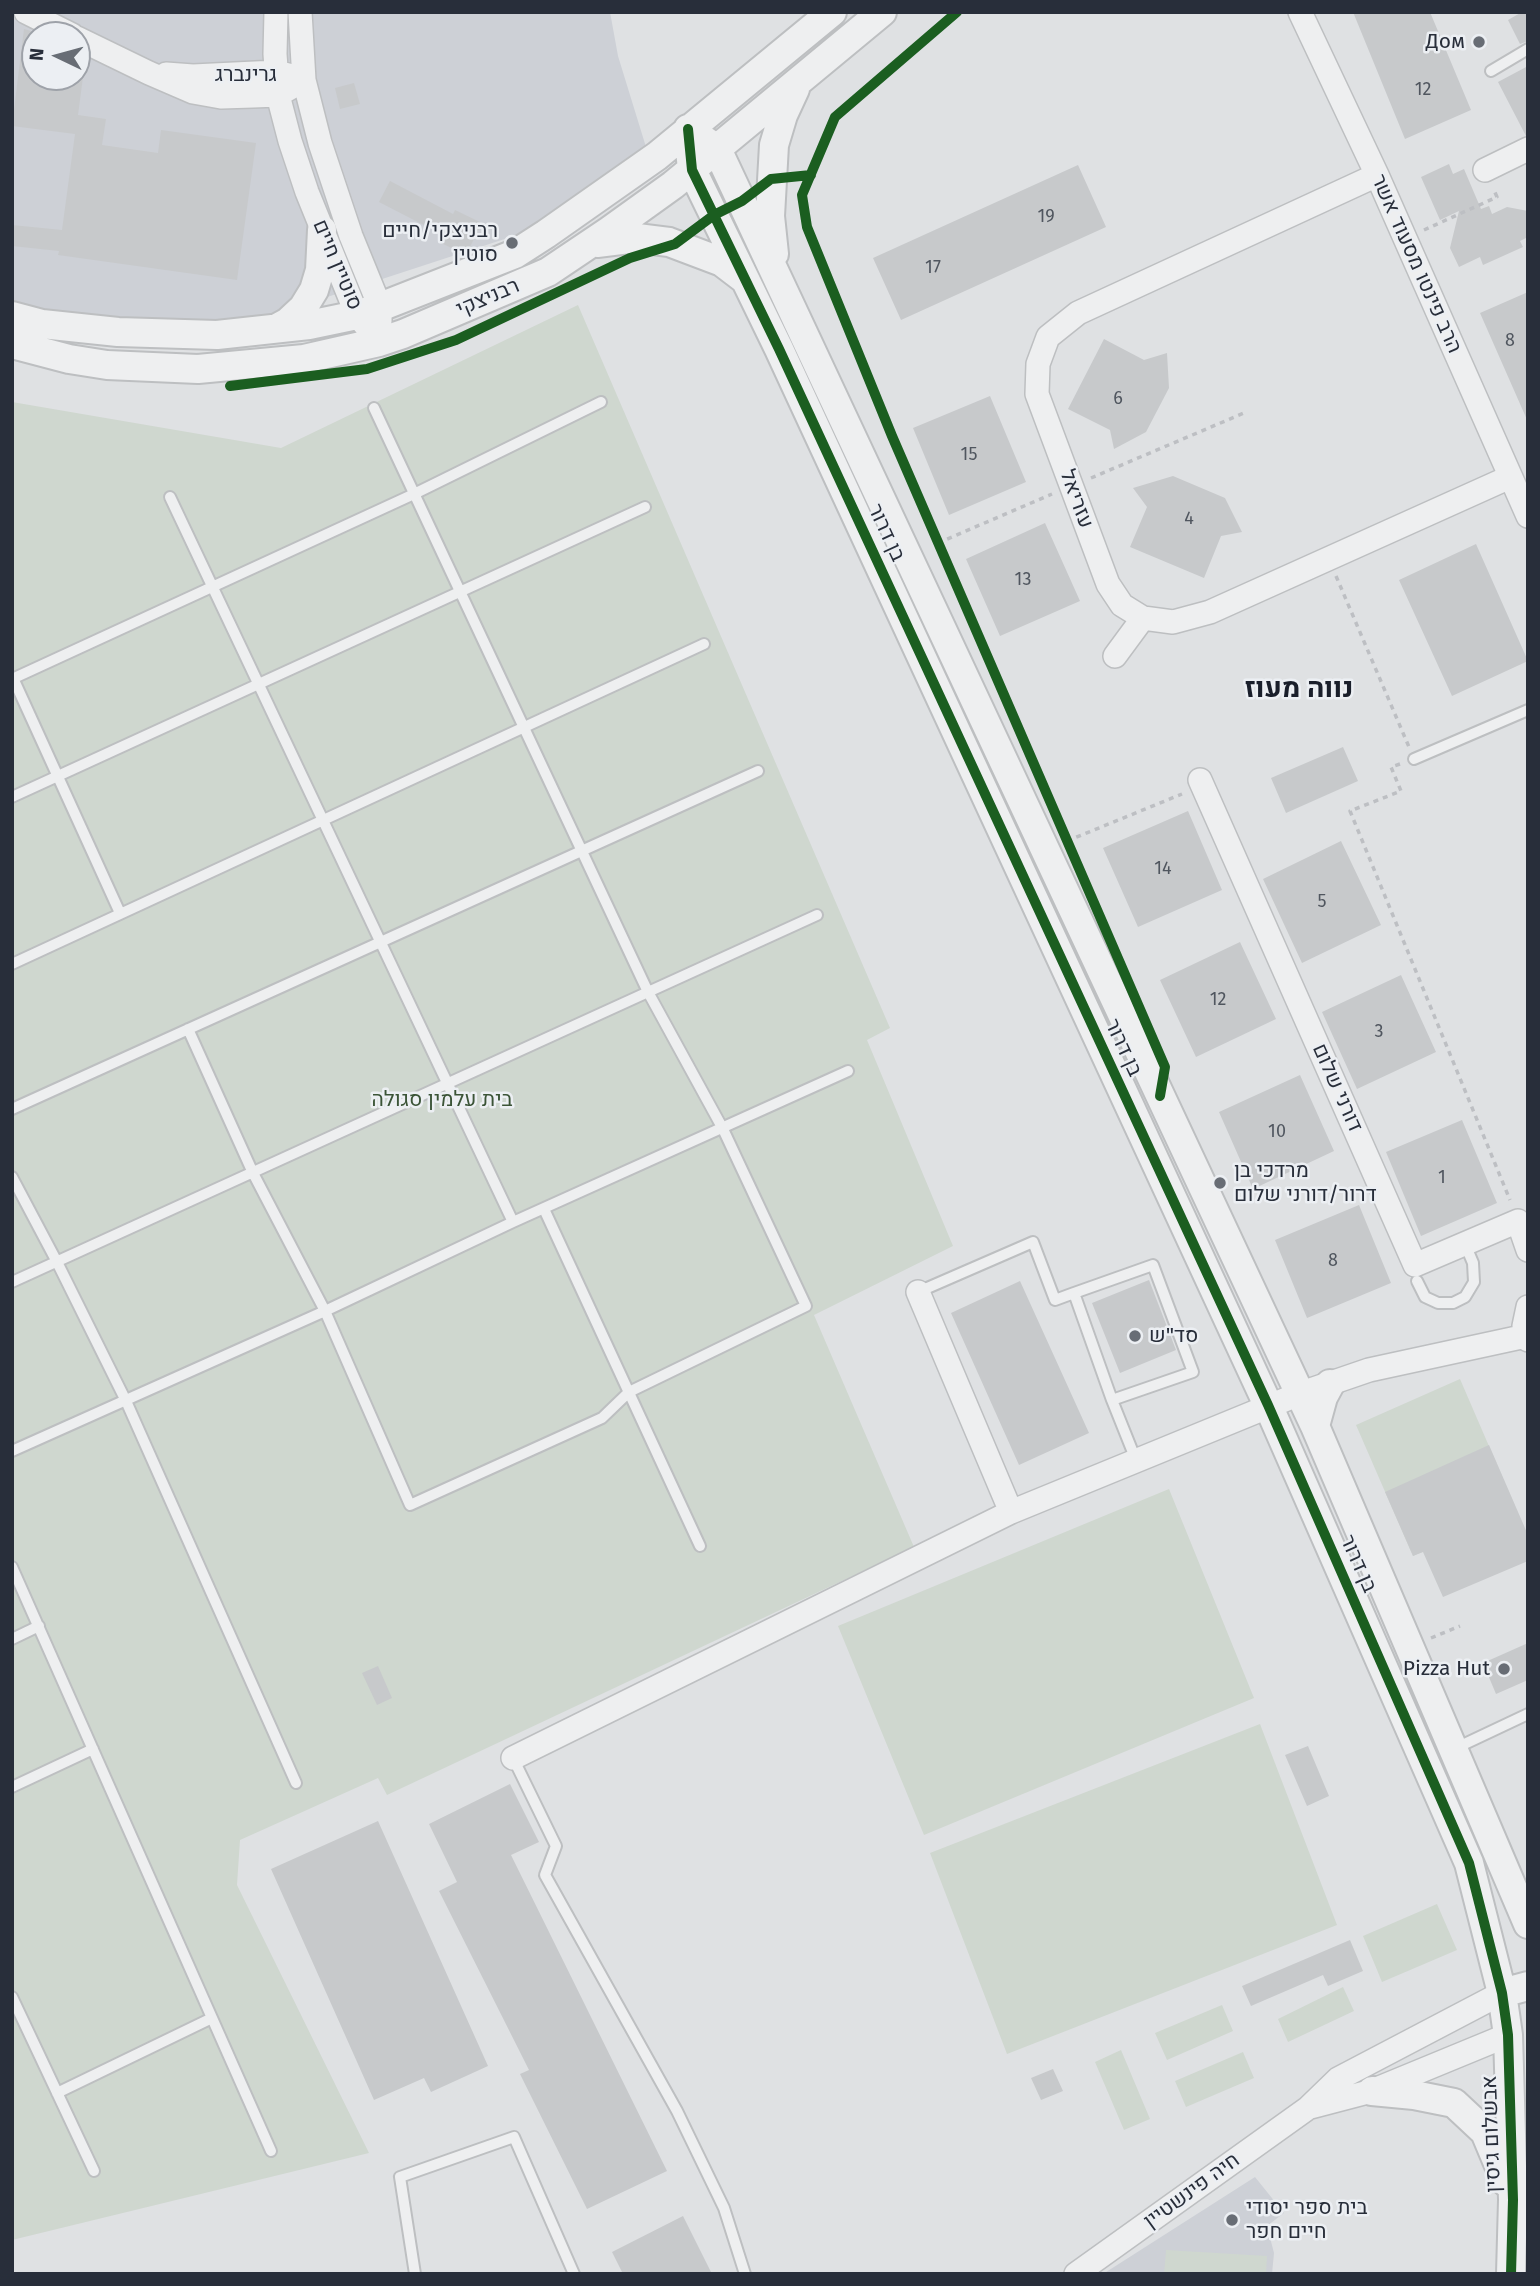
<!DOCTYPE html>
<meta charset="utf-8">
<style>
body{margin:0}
#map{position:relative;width:1540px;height:2286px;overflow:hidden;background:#dfe1e3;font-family:"Fira Sans",sans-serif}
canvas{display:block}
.frame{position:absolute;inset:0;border:14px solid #282e3a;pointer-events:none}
.north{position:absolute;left:21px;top:21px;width:70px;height:70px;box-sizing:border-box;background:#eceff3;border:2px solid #9ea2a9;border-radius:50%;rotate:275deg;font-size:19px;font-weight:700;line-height:28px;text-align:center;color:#282e3a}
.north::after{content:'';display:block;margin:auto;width:24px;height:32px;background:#686d75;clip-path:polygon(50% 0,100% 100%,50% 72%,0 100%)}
</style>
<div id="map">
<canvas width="1540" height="2286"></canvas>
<div class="frame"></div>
<div class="north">N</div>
</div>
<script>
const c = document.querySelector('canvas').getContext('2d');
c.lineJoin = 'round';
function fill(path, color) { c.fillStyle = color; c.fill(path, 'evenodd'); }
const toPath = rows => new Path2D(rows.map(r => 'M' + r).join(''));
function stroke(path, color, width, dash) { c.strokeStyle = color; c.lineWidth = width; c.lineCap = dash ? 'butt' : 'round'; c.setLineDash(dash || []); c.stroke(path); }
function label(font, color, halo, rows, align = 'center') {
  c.font = font + ' "Fira Sans",Heebo,sans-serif'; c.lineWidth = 5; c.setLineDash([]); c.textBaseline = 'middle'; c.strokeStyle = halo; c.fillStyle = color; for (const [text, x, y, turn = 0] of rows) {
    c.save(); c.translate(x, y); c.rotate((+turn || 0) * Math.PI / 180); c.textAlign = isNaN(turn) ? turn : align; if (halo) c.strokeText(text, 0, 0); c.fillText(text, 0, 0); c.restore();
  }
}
const built = toPath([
 [12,12,610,12,618,56,646,147,526,232,269,316,189,326,87,323,12,306],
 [35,35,77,35,77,77,35,77],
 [1255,2177,1284,2213,1267,2226,1274,2253,1272,2274,1103,2274]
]);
const green = toPath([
 [578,305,890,1028,867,1040,953,1246,814,1315,914,1547,387,1795,378,1778,240,1840,237,1885,369,2153,12,2240,12,402,281,448],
 [1460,1379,1517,1511,1413,1556,1356,1425],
 [1169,1489,1254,1698,924,1835,838,1626],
 [1260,1724,1337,1925,1007,2054,930,1853],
 [1437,1904,1457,1950,1382,1982,1363,1936],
 [1343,1987,1354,2011,1288,2042,1278,2019],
 [1222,2005,1233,2031,1167,2060,1155,2033],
 [1121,2050,1150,2119,1124,2130,1095,2062],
 [1243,2052,1254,2078,1186,2107,1175,2081],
 [1166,2250,1267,2256,1266,2274,1164,2274]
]);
const building = toPath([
 [1353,12,1430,12,1471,110,1405,139],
 [1522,12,1528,12,1528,41,1520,44,1508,20],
 [24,29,35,32,35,77,83,77,78,115,106,119,102,145,158,153,161,130,256,143,237,280,58,255,59,251,12,246,12,225,62,230,75,134,12,126],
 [1528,66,1528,135,1526,136,1498,82],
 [354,83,360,104,340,109,335,88],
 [1449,164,1453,174,1464,169,1481,209,1489,206,1492,214,1507,207,1528,211,1528,237,1520,241,1523,247,1483,265,1480,257,1459,267,1450,248,1459,211,1440,220,1421,177],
 [1078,165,1106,227,901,320,873,258],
 [390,181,453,214,455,210,482,223,466,255,439,242,443,235,379,202],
 [1528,292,1528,422,1480,313],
 [1104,339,1144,360,1167,353,1169,388,1146,432,1114,449,1110,430,1068,409],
 [990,396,1026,482,949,515,913,428],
 [1173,476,1225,498,1242,532,1221,536,1204,578,1130,547,1147,507,1133,488],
 [1045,523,1080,601,1000,636,966,559],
 [1476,544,1528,661,1452,696,1399,580],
 [1343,747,1358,781,1286,813,1271,778],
 [1188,811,1222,890,1138,927,1103,848],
 [1341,841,1381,925,1302,963,1263,879],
 [1240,942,1276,1019,1196,1057,1160,980],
 [1401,975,1436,1052,1357,1089,1322,1012],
 [1300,1075,1334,1151,1253,1189,1219,1112],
 [1462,1120,1497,1203,1421,1236,1386,1152],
 [1359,1205,1391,1283,1307,1318,1275,1240],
 [1149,1280,1176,1350,1120,1373,1092,1303],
 [1020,1281,1089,1433,1019,1465,951,1313],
 [1489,1445,1528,1535,1528,1561,1443,1597,1423,1552,1413,1556,1385,1492],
 [1528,1643,1528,1680,1496,1694,1483,1663],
 [378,1666,392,1698,377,1705,362,1673],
 [1308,1746,1329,1796,1307,1806,1285,1755],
 [510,1784,539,1842,511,1855,667,2171,587,2209,520,2074,529,2070,439,1891,457,1882,429,1824],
 [378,1821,488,2066,431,2092,424,2078,374,2100,271,1869],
 [1350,1940,1363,1971,1328,1986,1323,1975,1251,2006,1242,1986],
 [1053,2069,1063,2091,1041,2100,1031,2078],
 [683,2216,712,2274,623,2274,612,2252]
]);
const path = toPath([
 [1424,230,1497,197,1493,188],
 [1091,478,1244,413],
 [938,543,1052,494],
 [1336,576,1409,747],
 [1400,764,1391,767,1401,791,1350,811,1510,1200],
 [1067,841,1182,794],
 [1431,1638,1460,1626]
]);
const service = toPath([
 [1491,71,1528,49],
 [170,497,513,1222],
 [13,678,120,913],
 [12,679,414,494,601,402],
 [1414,759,1528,710],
 [12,797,645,507],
 [12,964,704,644],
 [188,1029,253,1173,325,1311,410,1505,602,1418,629,1392,806,1306,723,1129,648,992,374,408],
 [12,1109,758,771],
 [12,1177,57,1262,126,1401,296,1783],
 [544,1209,700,1546],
 [1417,1281,1425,1297,1438,1303,1453,1303,1465,1297,1474,1282,1473,1263,1465,1244],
 [12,1282,817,915],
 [918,1292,1033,1242,1055,1300,1074,1293],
 [1112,1400,1193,1372,1153,1265,1074,1293,1112,1400,1136,1460],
 [12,1451,325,1311,513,1222,848,1071],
 [12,1567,271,2151],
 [12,1639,39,1626],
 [1456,1748,1528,1714],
 [513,1758,556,1846,545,1875,677,2111,724,2208,745,2274],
 [12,1787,93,1749],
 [12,1997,94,2171],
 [57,2093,212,2018],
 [415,2274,400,2177,514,2137,574,2274]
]);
const minor = toPath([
 [26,12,72,35],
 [276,12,275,54,278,95,290,141,307,192,357,315,379,342],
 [300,12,304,80,320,143,351,236,380,307,380,321],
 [1300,12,1377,175,1528,516],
 [77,38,149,73,193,92,221,97,253,96,278,95,290,88],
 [166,74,193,76,276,72,288,75],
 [1485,170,1528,149],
 [1377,175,1078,313,1048,337,1038,364,1037,394,1108,584,1122,605,1143,618,1173,622,1210,612,1510,477],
 [1115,656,1143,618],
 [1200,780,1415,1265,1518,1221,1528,1250],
 [918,1292,1011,1512,1299,1394,1369,1370,1526,1336],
 [1528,1307,1524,1326,1528,1340],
 [513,1758,1011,1512],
 [1311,2107,1372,2091,1508,2035],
 [1076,2274,1308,2108,1338,2079,1502,1993]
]);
const tertiary = toPath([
 [688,129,692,170,779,349,1268,1405,1469,1863,1502,1993,1508,2035,1513,2200,1511,2274],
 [688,129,717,149,1315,1426,1528,1924],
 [597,243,637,238,669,242,722,262,743,278],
 [774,254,770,216,774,145,783,115,795,89],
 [12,316,42,324,118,332,217,335,309,325,357,315,380,307,515,254,546,234,657,156,832,12],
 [277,328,288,322,303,308,314,290,320,270,322,230],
 [12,344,69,359,107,365,198,369,304,359,379,342,403,334,548,272,609,231,673,185,882,12],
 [1315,1426,1323,1397,1330,1384],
 [1502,1993,1528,1986],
 [1372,2091,1414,2095,1454,2103,1485,2132,1506,2182]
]);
const cycleway = toPath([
 [957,12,835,117,802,195,807,227,892,436,1165,1067,1160,1096],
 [688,129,692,170,779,349,1268,1405,1469,1863,1502,1993,1508,2035,1513,2200,1511,2274],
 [230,386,367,369,456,340,630,258,675,244,714,215,742,201,771,179,811,175]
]);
const markers = [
 [1479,42,7,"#686d75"],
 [512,243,7,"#686d75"],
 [1220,1183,7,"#686d75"],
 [1135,1336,7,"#686d75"],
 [1504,1669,7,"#686d75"],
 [1232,2220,7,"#686d75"]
];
const numberNames = [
 ["12",1423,90],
 ["19",1046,217],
 ["17",933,268],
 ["8",1510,341],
 ["6",1118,399],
 ["15",969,455],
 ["4",1189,519],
 ["13",1023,580],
 ["14",1163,869],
 ["5",1322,902],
 ["12",1218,1000],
 ["3",1379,1032],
 ["10",1277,1132],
 ["1",1442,1178],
 ["8",1333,1261]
];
const poiNames = [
 ["Дом",1465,42],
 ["רבניצקי/חיים",498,231],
 ["סוטין",498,255],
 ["מרדכי בן",1234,1171,"left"],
 ["דרור/דורני שלום",1234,1195,"left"],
 ["סד\"ש",1149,1336,"left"],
 ["Pizza Hut",1490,1669],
 ["בית ספר יסודי",1246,2208,"left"],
 ["חיים חפר",1246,2232,"left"]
];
const streetNames = [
 ["גרינברג",246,75],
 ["הרב פינטו מסעוד אשר",1416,264,66],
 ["סוטיין חיים",337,265,67],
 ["רבניצקי",488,298,-23],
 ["עזריאל",1076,499,70],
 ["בן דרור",886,533,65],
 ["בן דרור",1123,1048,65],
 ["דורני שלום",1337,1088,66],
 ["בן דרור",1358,1564,66],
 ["אבשלום גיסין",1492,2134,-92],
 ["חיה פינשטיין",1192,2191,-36]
];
const parkNames = [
 ["בית עלמין סגולה",442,1100]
];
const districtNames = [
 ["נווה מעוז",1299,689]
];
fill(built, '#cdd0d6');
fill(green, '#cfd7cf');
fill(building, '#c7c9cb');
stroke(service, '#bdbfc1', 14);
stroke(minor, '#bdbfc1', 26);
stroke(tertiary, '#bdbfc1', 32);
stroke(path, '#bdbfc3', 3.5, [5, 5]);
stroke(service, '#eeeff0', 10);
stroke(minor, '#eeeff0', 23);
stroke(tertiary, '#eeeff0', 28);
stroke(cycleway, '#1b5e20', 10);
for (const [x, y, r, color] of markers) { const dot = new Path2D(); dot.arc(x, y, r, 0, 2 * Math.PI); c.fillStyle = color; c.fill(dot); stroke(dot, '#eceff3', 2.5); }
label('18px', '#50565f', null, numberNames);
label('21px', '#282e3a', '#eceff3', poiNames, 'right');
label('21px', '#282e3a', '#eceff3', streetNames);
label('21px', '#3b5437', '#eceff3', parkNames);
label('bold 28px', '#1a1f2b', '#eceff3', districtNames);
</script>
